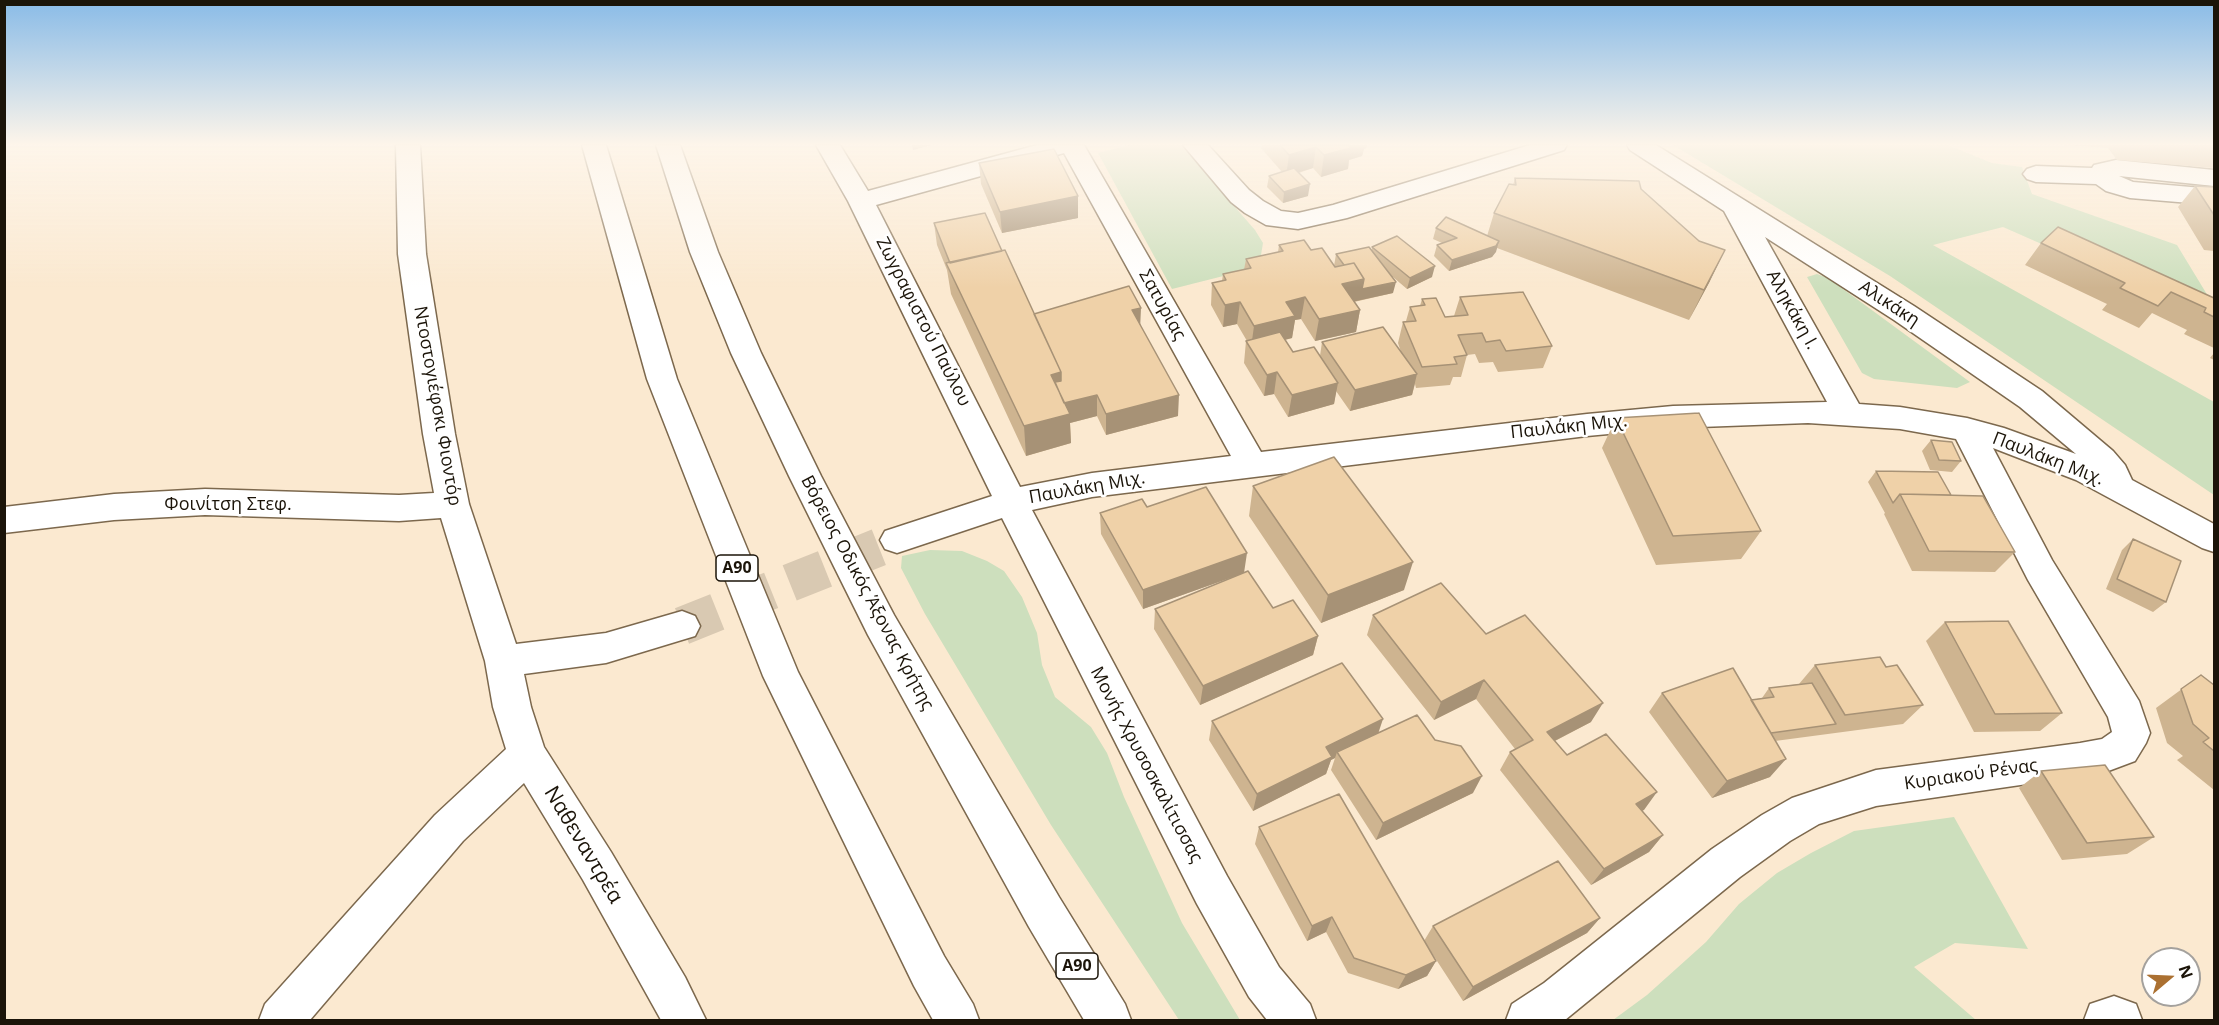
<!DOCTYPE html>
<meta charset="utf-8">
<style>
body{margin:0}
#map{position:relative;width:2219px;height:1025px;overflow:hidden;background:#fbe9d0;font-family:"Open Sans",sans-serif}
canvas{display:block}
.frame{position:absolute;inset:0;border:6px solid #1b1409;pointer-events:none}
.north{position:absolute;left:2141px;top:947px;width:60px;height:60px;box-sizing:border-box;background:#fff;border:2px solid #a4a19d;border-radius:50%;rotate:71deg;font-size:16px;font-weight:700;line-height:24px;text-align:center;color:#1b1409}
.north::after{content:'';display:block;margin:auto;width:21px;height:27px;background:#ab7031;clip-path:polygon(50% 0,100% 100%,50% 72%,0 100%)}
</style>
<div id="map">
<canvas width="2219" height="1025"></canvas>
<div class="frame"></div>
<div class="north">N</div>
</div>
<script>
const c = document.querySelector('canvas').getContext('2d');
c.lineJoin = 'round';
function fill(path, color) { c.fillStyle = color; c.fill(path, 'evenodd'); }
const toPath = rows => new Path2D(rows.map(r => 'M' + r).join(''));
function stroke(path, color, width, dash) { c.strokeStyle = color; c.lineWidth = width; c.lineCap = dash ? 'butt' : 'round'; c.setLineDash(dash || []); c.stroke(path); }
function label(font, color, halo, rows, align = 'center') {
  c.font = font + ' "Open Sans",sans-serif'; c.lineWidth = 5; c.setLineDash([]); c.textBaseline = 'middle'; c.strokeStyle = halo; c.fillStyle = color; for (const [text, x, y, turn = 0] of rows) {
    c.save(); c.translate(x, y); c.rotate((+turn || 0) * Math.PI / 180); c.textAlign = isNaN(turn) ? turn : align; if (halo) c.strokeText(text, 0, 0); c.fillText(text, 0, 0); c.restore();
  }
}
const green = toPath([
 [1129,145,1181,145,1255,230,1263,243,1259,267,1172,289,1098,153],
 [1673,145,1948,145,1992,163,2022,167,2032,194,2177,245,2214,306,2214,320,2003,227,1933,245,2214,402,2214,495,1890,276],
 [1817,274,1828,278,1970,382,1957,388,1874,379,1862,373,1807,277],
 [930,550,962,551,987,561,1004,571,1022,597,1037,633,1042,665,1055,697,1091,727,1107,753,1124,797,1182,923,1240,1020,1179,1020,1051,825,925,614,901,568,902,556],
 [1954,817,2028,949,1955,943,1914,967,1976,1020,1613,1020,1647,995,1706,942,1739,904,1777,873,1811,853,1854,831]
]);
const secondaryTunnel = toPath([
 [682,626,897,540]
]);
const street = toPath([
 [396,145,420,145,426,254,455,434,469,504,516,644,606,633,682,611,695,616,700,626,695,636,606,663,524,674,531,707,544,747,611,852,685,977,706,1020,661,1020,583,880,524,783,463,841,310,1020,259,1020,265,1004,435,815,506,749,493,707,485,661,441,518,399,521,205,515,114,520,4,533,4,507,114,494,205,489,399,495,434,493,423,434,398,254,396,145],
 [816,145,840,145,868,191,1037,145,1084,145,1261,452,1587,414,1673,406,1827,402,1724,211,1630,150,1627,145,1656,145,1914,306,2042,391,2113,451,2125,465,2132,480,2214,524,2214,552,2202,548,2076,480,1993,448,2052,560,2139,701,2150,733,2146,743,2135,761,2103,773,1876,806,1819,824,1790,841,1740,877,1565,1020,1506,1020,1512,1004,1544,983,1712,849,1762,815,1792,798,1876,770,2080,743,2102,739,2112,732,2108,717,2028,580,1956,439,1900,429,1808,423,1673,428,1587,436,1092,497,1032,510,1227,876,1279,967,1310,1004,1316,1020,1267,1020,1249,997,1197,904,1002,518,897,553,885,549,880,540,885,531,992,496,848,201,816,145],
 [1064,153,1231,456,1092,473,1020,487,876,205,1064,153],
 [1765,237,1894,320,2020,407,2076,454,2004,428,1967,418,1900,407,1859,404,1765,237],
 [1183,145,1208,145,1249,190,1263,201,1281,211,1298,213,1333,205,1530,145,1567,145,1564,150,1347,218,1298,229,1266,225,1245,213,1231,202,1183,145],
 [2116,160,2214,170,2214,186,2119,176,2133,182,2214,189,2214,205,2130,198,2106,191,2096,184,2036,182,2027,179,2023,174,2027,169,2036,166,2092,168,2094,165,2116,160],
 [2114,996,2136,1004,2142,1020,2084,1020,2090,1004,2114,996]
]);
const highway = toPath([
 [582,145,606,145,677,379,798,672,944,956,973,1004,979,1020,933,1020,914,986,763,676,647,379,582,145],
 [656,145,680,145,718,252,761,353,821,476,894,615,1059,897,1125,1004,1131,1020,1084,1020,1029,927,868,635,789,476,731,353,690,252,656,145]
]);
const wall = toPath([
 [1262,145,1367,145,1366,148,1364,149,1362,156,1349,160,1348,169,1321,177,1313,168,1299,173,1308,196,1283,203,1267,187,1269,176,1282,172,1261,148],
 [2063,145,2214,145,2214,168,2117,160,2108,148],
 [979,163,1078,196,1078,218,1002,233,981,184],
 [1515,178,1641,189,1710,281,1689,320,1497,248,1492,257,1449,271,1434,256,1437,245,1442,243,1433,239,1436,228,1487,236,1494,213,1513,185],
 [2195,186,2214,187,2214,251,2204,250,2178,207],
 [934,223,1002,251,1034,314,1140,324,1178,416,1106,435,1097,416,1070,423,1071,443,1026,456,951,294,947,270,937,245],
 [2041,243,2214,298,2214,348,2184,334,2187,330,2152,313,2139,328,2102,310,2107,304,2025,265],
 [1279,245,1311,250,1334,266,1336,254,1372,250,1372,247,1432,277,1407,289,1393,277,1393,293,1354,302,1360,310,1356,332,1315,341,1301,319,1295,320,1292,338,1285,340,1293,352,1320,356,1322,342,1401,352,1398,343,1403,322,1406,321,1410,307,1420,306,1422,299,1445,317,1454,316,1460,297,1552,346,1543,368,1498,372,1493,362,1479,363,1475,354,1467,355,1461,377,1453,377,1450,385,1416,388,1415,384,1412,395,1350,411,1336,391,1334,404,1288,417,1274,394,1264,396,1244,363,1246,341,1247,341,1237,324,1223,327,1211,305,1212,283,1222,281,1223,274,1244,270,1246,259,1278,252],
 [2214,353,2214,360,2210,358],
 [1616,418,1761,531,1741,559,1656,565,1602,448],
 [1931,440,1961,461,1952,472,1930,470,1922,451],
 [1876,471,1951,495,2015,552,1995,572,1912,571,1884,514,1885,513,1868,482],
 [1253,486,1404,590,1321,623,1249,516],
 [1147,507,1244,573,1273,608,1318,636,1313,655,1200,705,1154,629,1155,609,1244,573,1143,609,1101,534,1100,513],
 [2133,539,2166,602,2153,612,2106,589,2122,550],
 [1373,615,1486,634,1591,722,1555,741,1567,755,1644,810,1642,810,1663,835,1649,852,1591,885,1500,770,1510,752,1515,749,1476,699,1434,720,1367,635],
 [1945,622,2062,713,2040,731,1974,732,1926,641],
 [1815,665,1886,667,1923,705,1903,724,1775,741,1770,777,1712,798,1649,712,1662,693,1751,700,1762,698,1769,688,1799,684],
 [2201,675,2214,685,2214,790,2177,760,2183,756,2167,743,2156,708],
 [1212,721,1378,733,1473,793,1376,840,1331,770,1335,758,1331,760,1326,774,1253,811,1209,740],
 [2041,771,2154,837,2127,854,2062,860,2019,788],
 [1259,827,1424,941,1433,926,1600,918,1587,933,1463,1001,1426,944,1436,961,1427,976,1398,989,1348,973,1326,932,1307,941,1255,844]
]);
const shadedWall = toPath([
 [912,145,932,145,913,150],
 [1344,145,1367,145,1366,148,1364,149,1362,156,1349,160,1348,169,1321,177,1324,155],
 [1316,147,1313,168,1286,176,1289,155],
 [1310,184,1308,196,1283,203,1284,192],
 [1078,196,1078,218,1002,233,1000,212],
 [1499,241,1496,252,1492,257,1449,271,1452,260],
 [1725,250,1710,281,1689,320,1704,290],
 [1435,266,1432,277,1407,289,1410,278],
 [1364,279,1396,282,1393,293,1338,305,1342,284],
 [1305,297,1301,319,1295,320,1292,338,1251,348,1254,326,1286,302],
 [1240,302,1237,324,1223,327,1225,305],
 [1141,308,1140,330,1132,310],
 [1360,310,1356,332,1315,341,1319,319],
 [1061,372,1062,402,1051,375],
 [1277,372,1274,394,1264,396,1267,375],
 [1417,374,1412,395,1350,411,1355,390],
 [1338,383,1334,404,1288,417,1292,395],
 [1097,395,1097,416,1070,423,1071,443,1026,456,1024,426,1060,404],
 [1179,395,1178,416,1106,435,1106,414],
 [1247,553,1244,573,1143,609,1143,590],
 [1413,562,1404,590,1321,623,1328,595],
 [1318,636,1313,655,1200,705,1203,686],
 [1484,680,1476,699,1434,720,1441,702],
 [1603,703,1591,722,1537,750,1547,732],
 [1383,719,1377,737,1337,752,1335,758,1331,760,1326,774,1253,811,1257,794,1326,747],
 [1786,759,1770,777,1712,798,1727,781],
 [1482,776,1473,793,1376,840,1383,823],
 [1657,792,1644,810,1623,821,1636,804],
 [1663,835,1649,852,1591,885,1604,869],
 [1332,917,1326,932,1307,941,1312,926],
 [1600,918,1587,933,1463,1001,1473,987],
 [1436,961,1427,976,1398,989,1406,975]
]);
const building = toPath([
 [1280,145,1348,145,1351,148,1324,155,1316,147,1289,155,1280,145],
 [1054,149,1078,196,1000,212,979,163,1054,149],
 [1294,168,1310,184,1284,192,1269,176,1294,168],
 [1515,178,1639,181,1641,189,1699,241,1725,250,1704,290,1494,213,1509,184,1516,185,1515,178],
 [2195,186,2214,187,2214,215,2195,186],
 [985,213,1002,251,950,263,934,223,985,213],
 [1446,217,1499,241,1496,246,1452,260,1437,245,1457,238,1436,228,1446,217],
 [2058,227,2214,298,2214,317,2204,312,2206,308,2171,292,2158,306,2120,288,2125,283,2041,243,2058,227],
 [1397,236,1435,266,1410,278,1372,247,1397,236],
 [1304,240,1311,250,1322,248,1335,267,1354,263,1364,279,1342,284,1360,310,1319,319,1305,297,1286,302,1295,316,1254,326,1240,302,1225,305,1212,283,1226,280,1223,274,1251,268,1246,259,1283,251,1279,245,1304,240],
 [1369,247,1396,282,1362,289,1364,279,1354,263,1344,265,1336,254,1369,247],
 [1005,250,1061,372,1051,375,1070,414,1024,426,946,263,1005,250],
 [1129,286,1141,308,1132,310,1179,395,1106,414,1097,395,1064,403,1055,382,1061,381,1061,372,1034,314,1129,286],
 [1523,292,1552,346,1506,351,1500,340,1486,342,1482,333,1458,335,1467,355,1454,357,1457,364,1422,367,1403,322,1416,321,1410,307,1425,305,1422,299,1436,298,1445,317,1468,315,1460,297,1523,292],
 [1383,327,1417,374,1355,390,1322,342,1383,327],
 [1280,332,1293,352,1314,347,1338,383,1292,395,1277,372,1267,375,1246,341,1280,332],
 [1699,413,1761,531,1673,536,1616,418,1699,413],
 [1931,440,1952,442,1961,461,1939,460,1931,440],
 [1334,457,1413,562,1328,595,1253,486,1334,457],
 [1876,471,1938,472,1951,495,1900,494,1893,503,1876,471],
 [1206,487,1247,553,1143,590,1100,513,1142,499,1147,507,1206,487],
 [1900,494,1983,496,2015,552,1929,551,1900,494],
 [2133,539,2181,561,2166,602,2117,579,2133,539],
 [1248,571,1273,608,1293,600,1318,636,1203,686,1155,609,1248,571],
 [1441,583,1486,634,1525,615,1603,703,1547,732,1567,755,1606,734,1657,792,1636,804,1663,835,1604,869,1510,752,1533,740,1484,680,1441,702,1373,615,1441,583],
 [2008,621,2062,713,1995,714,1945,622,2008,621],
 [1880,657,1886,667,1897,665,1923,705,1845,715,1815,665,1880,657],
 [1342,663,1383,719,1326,747,1332,757,1257,794,1212,721,1342,663],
 [1733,668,1786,759,1727,781,1662,693,1733,668],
 [2201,675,2214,685,2214,751,2203,742,2209,738,2193,724,2181,689,2201,675],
 [1812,683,1836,724,1771,733,1751,700,1774,697,1769,688,1812,683],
 [1417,715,1435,740,1461,746,1482,776,1383,823,1337,752,1417,715],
 [2105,765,2154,837,2087,843,2041,771,2105,765],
 [1339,794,1436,961,1406,975,1354,958,1332,917,1312,926,1259,827,1339,794],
 [1558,861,1600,918,1473,987,1433,926,1558,861]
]);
const shields = [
 [737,568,42],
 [1077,966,42]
];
const shieldNames = [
 ["Α90",737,568],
 ["Α90",1077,966]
];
const streetNames = [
 ["Αλικάκη",1889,304,33],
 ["Σατυρίας",1162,305,61],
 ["Αληκάκη Ι.",1792,310,61],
 ["Ζωγραφιστού Παύλου",923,322,63],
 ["Ντοστογιέφσκι Φιοντόρ",437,406,80],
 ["Παυλάκη Μιχ.",1569,427,-6],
 ["Παυλάκη Μιχ.",2048,459,21],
 ["Παυλάκη Μιχ.",1087,488,-10],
 ["Φοινίτση Στεφ.",228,505],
 ["Βόρειος Οδικός Άξονας Κρήτης",867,593,62],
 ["Μονής Χρυσοσκαλίτισσας",1146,765,62],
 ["Κυριακού Ρένας",1971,775,-8]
];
const nearStreetnames = [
 ["Ναθεναντρέα",583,845,59]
];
fill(green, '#cddfbd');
stroke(secondaryTunnel, '#d9c9b2', 38, [38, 20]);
stroke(street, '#7c684d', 3);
stroke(highway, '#7c684d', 3);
fill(street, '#fff');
fill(highway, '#fff');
fill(wall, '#ceb490');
fill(shadedWall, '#a79276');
fill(building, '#efd1a8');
stroke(building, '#a79276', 1.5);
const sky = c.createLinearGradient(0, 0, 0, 288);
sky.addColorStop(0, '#89bbe7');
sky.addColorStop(0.5, '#fdf5ea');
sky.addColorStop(1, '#fdf5ea00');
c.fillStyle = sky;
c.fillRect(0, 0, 2219, 288);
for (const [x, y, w] of shields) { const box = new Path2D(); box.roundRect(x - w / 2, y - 13, w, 26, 4.5); c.fillStyle = '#fff'; c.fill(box); stroke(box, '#1b1409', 1.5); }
label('bold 16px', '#1b1409', null, shieldNames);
label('18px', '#1b1409', '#fff', streetNames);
label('21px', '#1b1409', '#fff', nearStreetnames);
</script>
